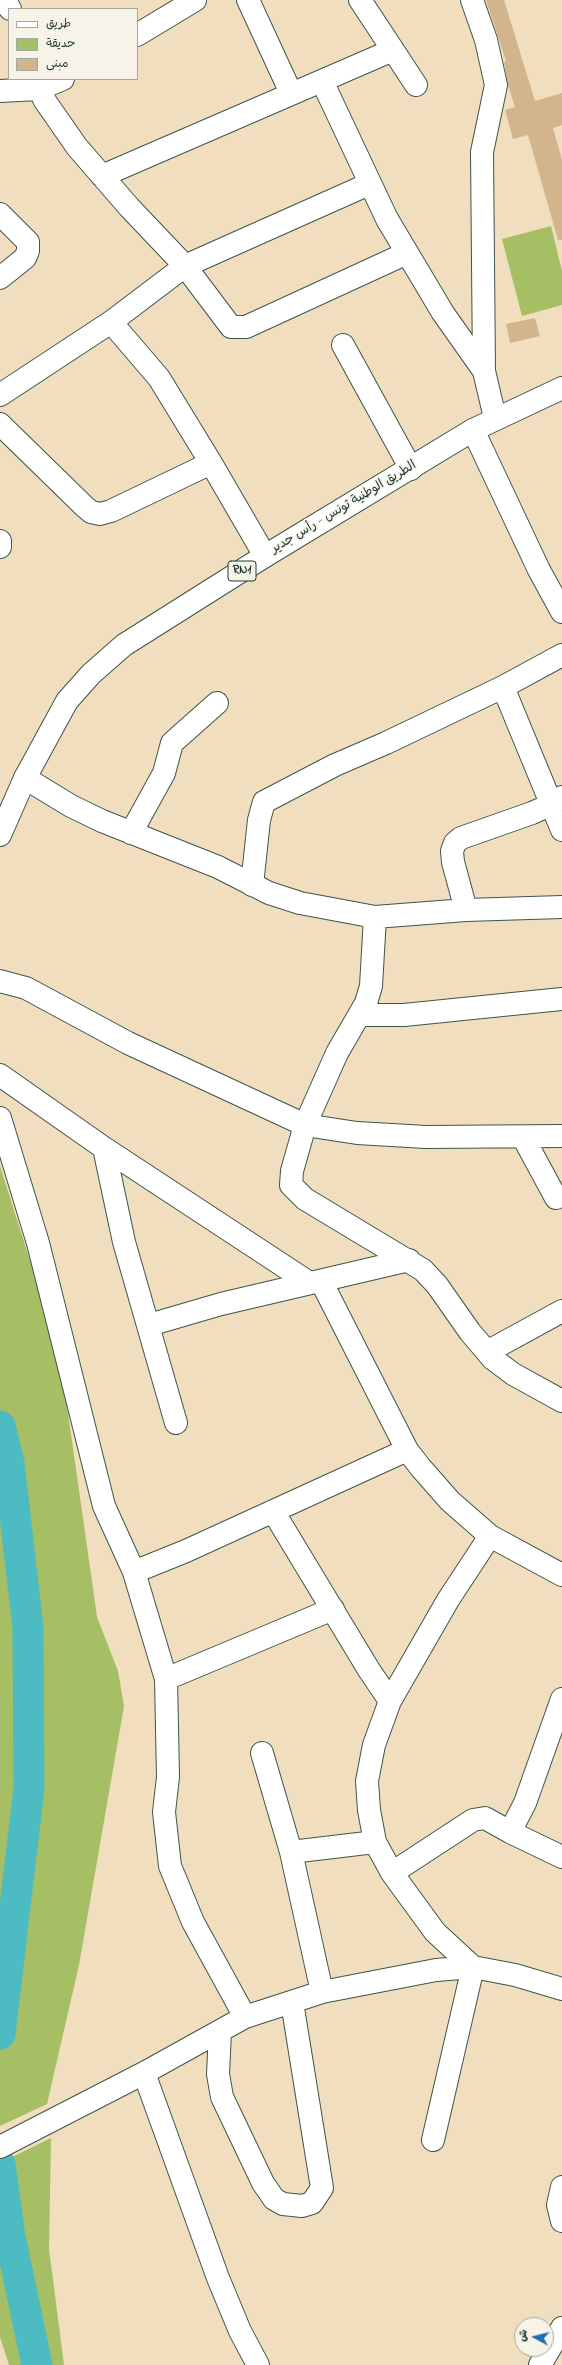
<!DOCTYPE html>
<meta charset="utf-8">
<style>
body{margin:0}
#map{position:relative;width:562px;height:2365px;overflow:hidden;background:#f0debe;font-family:"Indie Flower","Playpen Sans Arabic",sans-serif}
canvas{display:block}
.legend{position:absolute;left:8px;top:8px;width:130px;height:72px;box-sizing:border-box;background:#f7f3e8;border:1px solid #a1aaa0;margin:0;padding:5px 7px;list-style:none;font-size:12px;color:#1f3d34}
.legend li{display:flex;align-items:center;gap:8px;height:20px}
.legend b{width:20px;border:1px solid #a1aaa0}
.north{position:absolute;left:514px;top:2317px;width:40px;height:40px;box-sizing:border-box;background:#f7f3e8;border:1px solid #a1aaa0;border-radius:50%;rotate:277deg;font-size:11px;font-weight:700;line-height:16px;text-align:center;color:#1f3d34}
.north::after{content:'';display:block;margin:auto;width:14px;height:18px;background:#1f6fb2;clip-path:polygon(50% 0,100% 100%,50% 72%,0 100%)}
</style>
<div id="map">
<canvas width="562" height="2365"></canvas>
<ul class="legend">
<li><b style="height:5px;background:#fff"></b>طريق</li>
<li><b style="height:11px;background:#a6bf64"></b>حديقة</li>
<li><b style="height:11px;background:#d2b58d"></b>مبنى</li>
</ul>
<div class="north">ش</div>
</div>
<script>
const c = document.querySelector('canvas').getContext('2d');
c.lineJoin = 'round';
function fill(path, color) { c.fillStyle = color; c.fill(path, 'evenodd'); }
const toPath = rows => new Path2D(rows.map(r => 'M' + r).join(''));
function stroke(path, color, width, dash) { c.strokeStyle = color; c.lineWidth = width; c.lineCap = dash ? 'butt' : 'round'; c.setLineDash(dash || []); c.stroke(path); }
function label(font, color, halo, rows, align = 'center') {
  c.font = font + ' "Indie Flower","Playpen Sans Arabic",sans-serif'; c.lineWidth = 3; c.setLineDash([]); c.textBaseline = 'middle'; c.strokeStyle = halo; c.fillStyle = color; for (const [text, x, y, turn = 0] of rows) {
    c.save(); c.translate(x, y); c.rotate((+turn || 0) * Math.PI / 180); c.textAlign = isNaN(turn) ? turn : align; if (halo) c.strokeText(text, 0, 0); c.fillText(text, 0, 0); c.restore();
  }
}
const green = toPath([
 [551,226,562,271,562,305,522,316,502,239],
 [0,1166,39,1289,65,1392,97,1617,118,1671,124,1706,79,1965,47,2104,0,2126],
 [51,2138,49,2249,64,2365,9,2365,0,2337,0,2163]
]);
const river = toPath([
 [0,1426,9,1463,28,1628,29,1788,0,2034],
 [0,2164,10,2237,37,2365]
]);
const building = toPath([
 [486,0,504,0,535,101,562,93,562,125,553,128,562,160,562,240,558,240,528,135,513,139,505,110,515,107,508,85,504,62,506,61],
 [535,318,540,336,510,343,506,324]
]);
const minor = toPath([
 [5,0,10,9],
 [248,0,291,93],
 [360,0,416,85],
 [472,0,486,40,496,85,482,152,484,371,495,418],
 [137,35,195,0],
 [38,79,39,89,45,101,77,147,129,207,185,266,231,327,246,327,407,253],
 [322,81,387,219,443,313,484,371],
 [0,91,39,89,63,79],
 [102,176,393,50],
 [0,214,28,242,28,251,25,258,0,278],
 [111,322,159,378,211,463,265,556],
 [343,345,411,469],
 [0,395,111,322,185,266,369,184],
 [0,424,84,506,91,512,100,514,111,511,211,463],
 [473,430,539,570,562,612],
 [0,541,0,547],
 [503,687,562,830],
 [25,778,71,806,102,821,218,867,269,893,300,903,375,917,466,910,562,907],
 [131,833,164,773,172,743,217,703],
 [252,885,259,820,264,802,335,765,386,743,503,687,562,655],
 [466,910,453,862,452,851,455,843,461,838,532,813,550,805,562,797],
 [375,917,371,986,366,1003,337,1053,305,1125,292,1171,291,1185,305,1199,423,1270,437,1285,470,1332,493,1359,513,1374,562,1401],
 [0,981,26,988,128,1043,305,1125,357,1133,426,1137,562,1136],
 [359,1015,404,1015,562,999],
 [0,1075,104,1148,308,1282],
 [0,1118,38,1243,104,1506,134,1572,166,1679,168,1777,164,1812,170,1866,193,1922,245,2017],
 [523,1137,556,1198],
 [104,1148,124,1242,176,1423],
 [321,1281,407,1450,421,1468,450,1501,490,1536,562,1575],
 [149,1325,221,1304,409,1260],
 [487,1352,562,1311],
 [273,1511,369,1670,390,1701],
 [134,1572,186,1551,407,1450],
 [166,1679,333,1609],
 [562,1699,525,1803,510,1832,562,1857],
 [262,1753,291,1852,322,1992],
 [291,1852,375,1842],
 [392,1873,473,1820,485,1818,510,1832],
 [220,2032,218,2074,222,2097,263,2183,274,2199,283,2204,302,2206,312,2203,322,2188,292,2002],
 [144,2073,218,2278,240,2331,258,2365],
 [433,2140,473,1967,435,1932,392,1873,375,1842,369,1810,367,1781,374,1745,390,1701,448,1600,490,1536],
 [0,2147,144,2073,245,2017,322,1992,436,1970,473,1967,515,1975,562,1989],
 [562,2187,558,2205,562,2221],
 [540,2365,562,2328]
]);
const major = toPath([
 [0,835,25,778,67,701,91,674,124,645,265,556,473,430,562,388]
]);
const shields = [
 [242,571,28]
];
const shieldNames = [
 ["RN1",242,571]
];
const streetNames = [
 ["الطريق الوطنية تونس - رأس جدير",344,508,-31]
];
fill(green, '#a6bf64');
stroke(river, '#4cbbc2', 31);
fill(building, '#d2b58d');
stroke(minor, '#3e5549', 24);
stroke(major, '#3e5549', 24);
stroke(minor, '#fff', 22);
stroke(major, '#fff', 22);
for (const [x, y, w] of shields) { const box = new Path2D(); box.roundRect(x - w / 2, y - 10, w, 20, 3); c.fillStyle = '#f7f3e8'; c.fill(box); stroke(box, '#1f3d34', 1); }
label('bold 12px', '#1f3d34', null, shieldNames);
label('13px', '#1f3d34', '#f7f3e8', streetNames);
</script>
